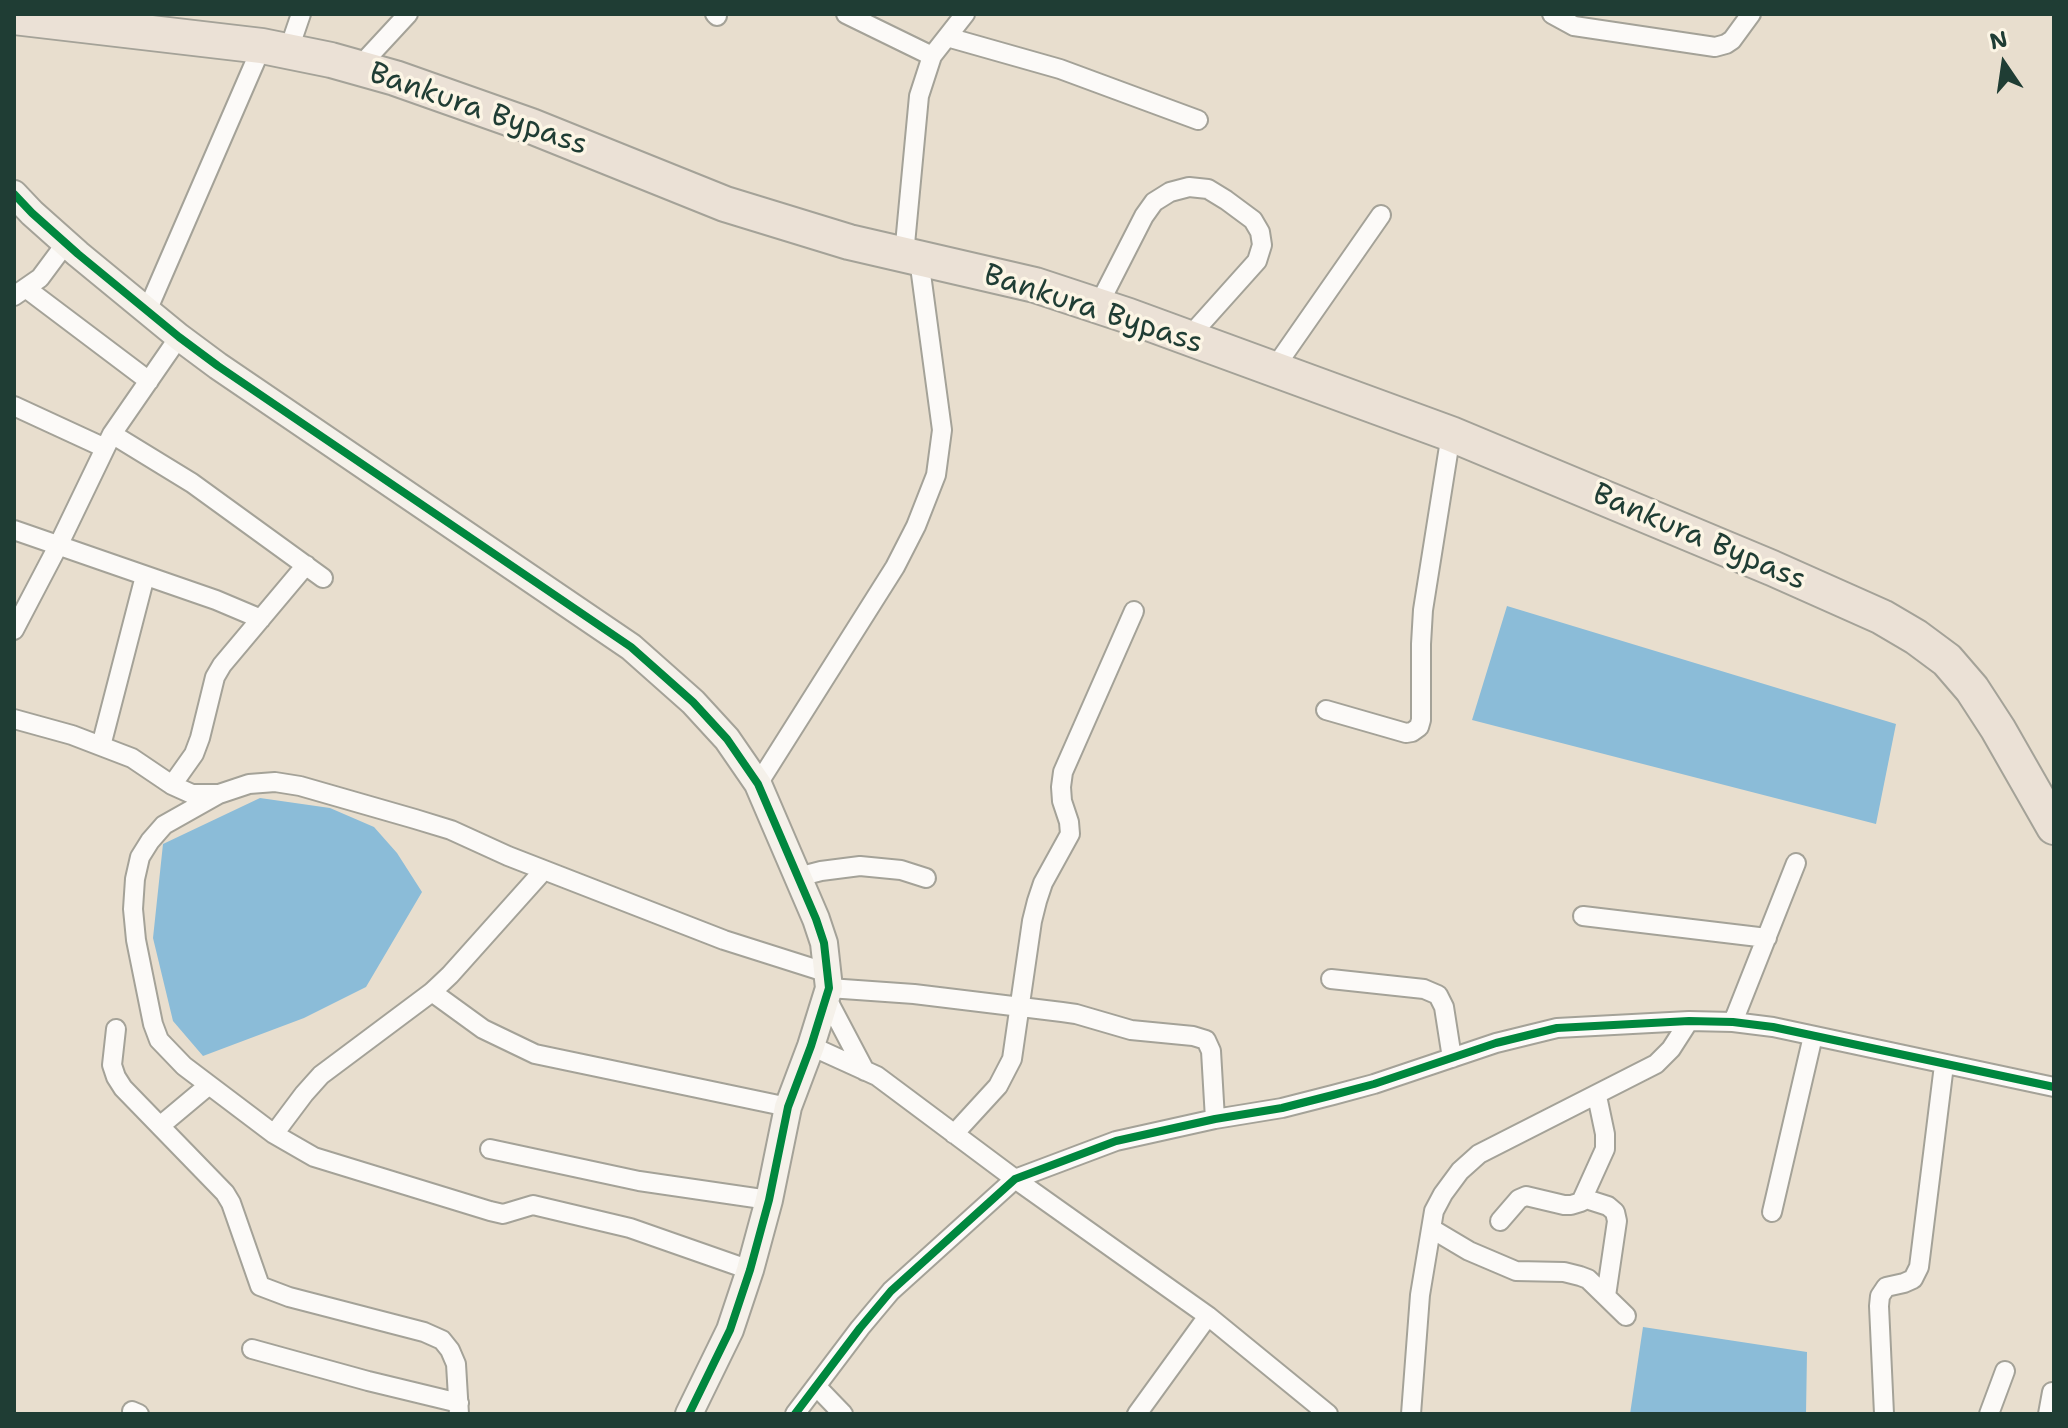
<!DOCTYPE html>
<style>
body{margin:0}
#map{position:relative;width:2068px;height:1428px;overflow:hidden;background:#e8dece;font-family:"Shantell Sans",sans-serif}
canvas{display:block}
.frame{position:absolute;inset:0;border:16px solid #1f3d34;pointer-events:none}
.north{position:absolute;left:1964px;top:24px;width:80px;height:80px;-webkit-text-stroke:6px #fcf5e5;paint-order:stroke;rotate:347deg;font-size:22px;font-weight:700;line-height:32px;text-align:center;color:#1f3d34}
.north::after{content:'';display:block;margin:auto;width:28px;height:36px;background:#1f3d34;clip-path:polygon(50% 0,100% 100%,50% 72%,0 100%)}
</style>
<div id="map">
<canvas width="2068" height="1428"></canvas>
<div class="frame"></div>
<div class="north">N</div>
</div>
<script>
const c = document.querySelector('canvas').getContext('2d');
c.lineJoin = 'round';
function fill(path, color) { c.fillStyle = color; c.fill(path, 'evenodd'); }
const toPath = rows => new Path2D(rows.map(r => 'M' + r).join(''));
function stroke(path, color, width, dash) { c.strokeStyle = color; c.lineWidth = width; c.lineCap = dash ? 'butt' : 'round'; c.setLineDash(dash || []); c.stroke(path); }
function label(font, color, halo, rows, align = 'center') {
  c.font = font + ' "Shantell Sans",sans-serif'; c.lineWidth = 7; c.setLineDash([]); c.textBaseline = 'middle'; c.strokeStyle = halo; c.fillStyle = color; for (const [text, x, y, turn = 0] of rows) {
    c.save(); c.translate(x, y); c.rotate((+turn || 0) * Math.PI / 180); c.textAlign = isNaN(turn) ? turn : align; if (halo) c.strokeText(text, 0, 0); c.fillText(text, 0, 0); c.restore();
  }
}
const water = toPath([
 [1507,606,1896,724,1876,824,1472,720],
 [260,798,330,808,374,827,397,853,422,892,366,987,304,1018,203,1056,173,1021,153,938,163,844],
 [1643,1327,1807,1352,1806,1414,1630,1414]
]);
const street = toPath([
 [715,14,717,16],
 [846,14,932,56],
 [1552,14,1574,26,1715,47,1726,44,1732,40,1751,14],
 [947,37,1060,69,1198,120],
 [288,52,301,14],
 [358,68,408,14],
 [904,255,919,96,932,56,965,14],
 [27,289,149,381],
 [14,296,40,278,66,243],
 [1098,306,1144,216,1154,202,1170,192,1189,187,1208,189,1226,200,1253,220,1260,232,1262,245,1257,261,1188,338],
 [147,311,262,46],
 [1273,370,1381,215],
 [14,406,105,448],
 [112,434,192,483,323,578],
 [14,530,216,600,261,619],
 [14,630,58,546,112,434,179,337],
 [1326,710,1406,733,1412,732,1419,727,1421,720,1421,644,1423,610,1451,434],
 [14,719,72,735,132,758,172,785,192,794,219,794,249,784,275,782,300,786,415,819,451,830,508,856,724,940,828,973],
 [101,746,145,576],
 [758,784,895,567,916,526,936,475,942,430,919,259],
 [172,785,194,754,200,738,215,677,222,665,306,565],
 [219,794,164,825,150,841,140,857,135,879,133,909,136,940,153,1024,159,1040,184,1066,274,1134,314,1157,490,1211,503,1214,533,1205,630,1228,750,1270],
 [798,877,821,871,860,866,901,870,926,878],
 [1583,916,1767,938],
 [1331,979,1424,989,1438,995,1444,1007,1452,1058],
 [829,988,914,994,1062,1012,1076,1014,1131,1030,1193,1036,1206,1040,1211,1051,1215,1119],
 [432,992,483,1029,535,1054,788,1107],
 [826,997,865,1071],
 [1733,1022,1796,863],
 [116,1029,112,1065,116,1077,123,1088,225,1193,231,1203,260,1286,289,1297,424,1332,442,1340,450,1350,456,1364,459,1414],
 [811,1046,877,1076,1015,1179,1208,1316,1328,1414],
 [160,1126,209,1085],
 [274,1134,304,1094,321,1075,432,992,450,975,544,870],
 [954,1134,998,1086,1012,1059,1032,921,1037,901,1043,883,1070,834,1069,822,1062,801,1061,787,1063,772,1134,611],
 [490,1149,639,1181,769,1200],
 [1583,1198,1608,1206,1615,1212,1617,1221,1606,1296],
 [1772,1212,1813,1036],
 [1500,1221,1519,1199,1526,1196,1564,1205,1571,1205,1581,1202,1605,1149,1605,1134,1597,1096],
 [1432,1229,1469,1251,1516,1271,1564,1272,1580,1276,1588,1279,1626,1316],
 [252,1349,368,1381,459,1403],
 [816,1386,843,1414],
 [132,1411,139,1414],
 [795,1414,860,1328,891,1291,1015,1179,1116,1141,1215,1119,1282,1108,1333,1095,1374,1084,1496,1043,1557,1028,1689,1021,1733,1022,1773,1027,2054,1087],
 [1137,1414,1208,1316],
 [1411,1414,1420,1295,1434,1211,1443,1194,1460,1171,1479,1154,1656,1064,1671,1049,1689,1021],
 [1884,1414,1879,1306,1880,1296,1886,1287,1904,1283,1913,1279,1919,1267,1944,1065],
 [1989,1414,2005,1371],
 [2048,1414,2052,1392]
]);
const secondary = toPath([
 [14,194,32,213,78,254,179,337,218,366,631,647,693,702,727,739,758,784,816,919,824,943,829,988,811,1046,788,1107,769,1200,750,1270,730,1330,689,1414]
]);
const highway = toPath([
 [14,17,262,46,331,60,395,78,531,126,725,204,849,242,1035,285,1129,316,1451,434,1772,568,1882,617,1916,637,1947,660,1972,689,1998,729,2054,827]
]);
const cycleway = toPath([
 [14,194,32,213,78,254,179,337,218,366,631,647,693,702,727,739,758,784,816,919,824,943,829,988,811,1046,788,1107,769,1200,750,1270,730,1330,689,1414],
 [795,1414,860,1328,891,1291,1015,1179,1116,1141,1215,1119,1282,1108,1333,1095,1374,1084,1496,1043,1557,1028,1689,1021,1733,1022,1773,1027,2054,1087]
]);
const streetNames = [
 ["Bankura Bypass",478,110,19],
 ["Bankura Bypass",1093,310,18],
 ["Bankura Bypass",1699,538,23]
];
fill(water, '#8bbcd8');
stroke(street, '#a4a298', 22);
stroke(secondary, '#a4a298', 30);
stroke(highway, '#a4a298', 38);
stroke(street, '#fcfaf8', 18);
stroke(secondary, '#f5f1ea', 26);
stroke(highway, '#ebe1d6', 34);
stroke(cycleway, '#00873e', 8);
label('30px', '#1f3d34', '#fcf5e5', streetNames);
</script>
